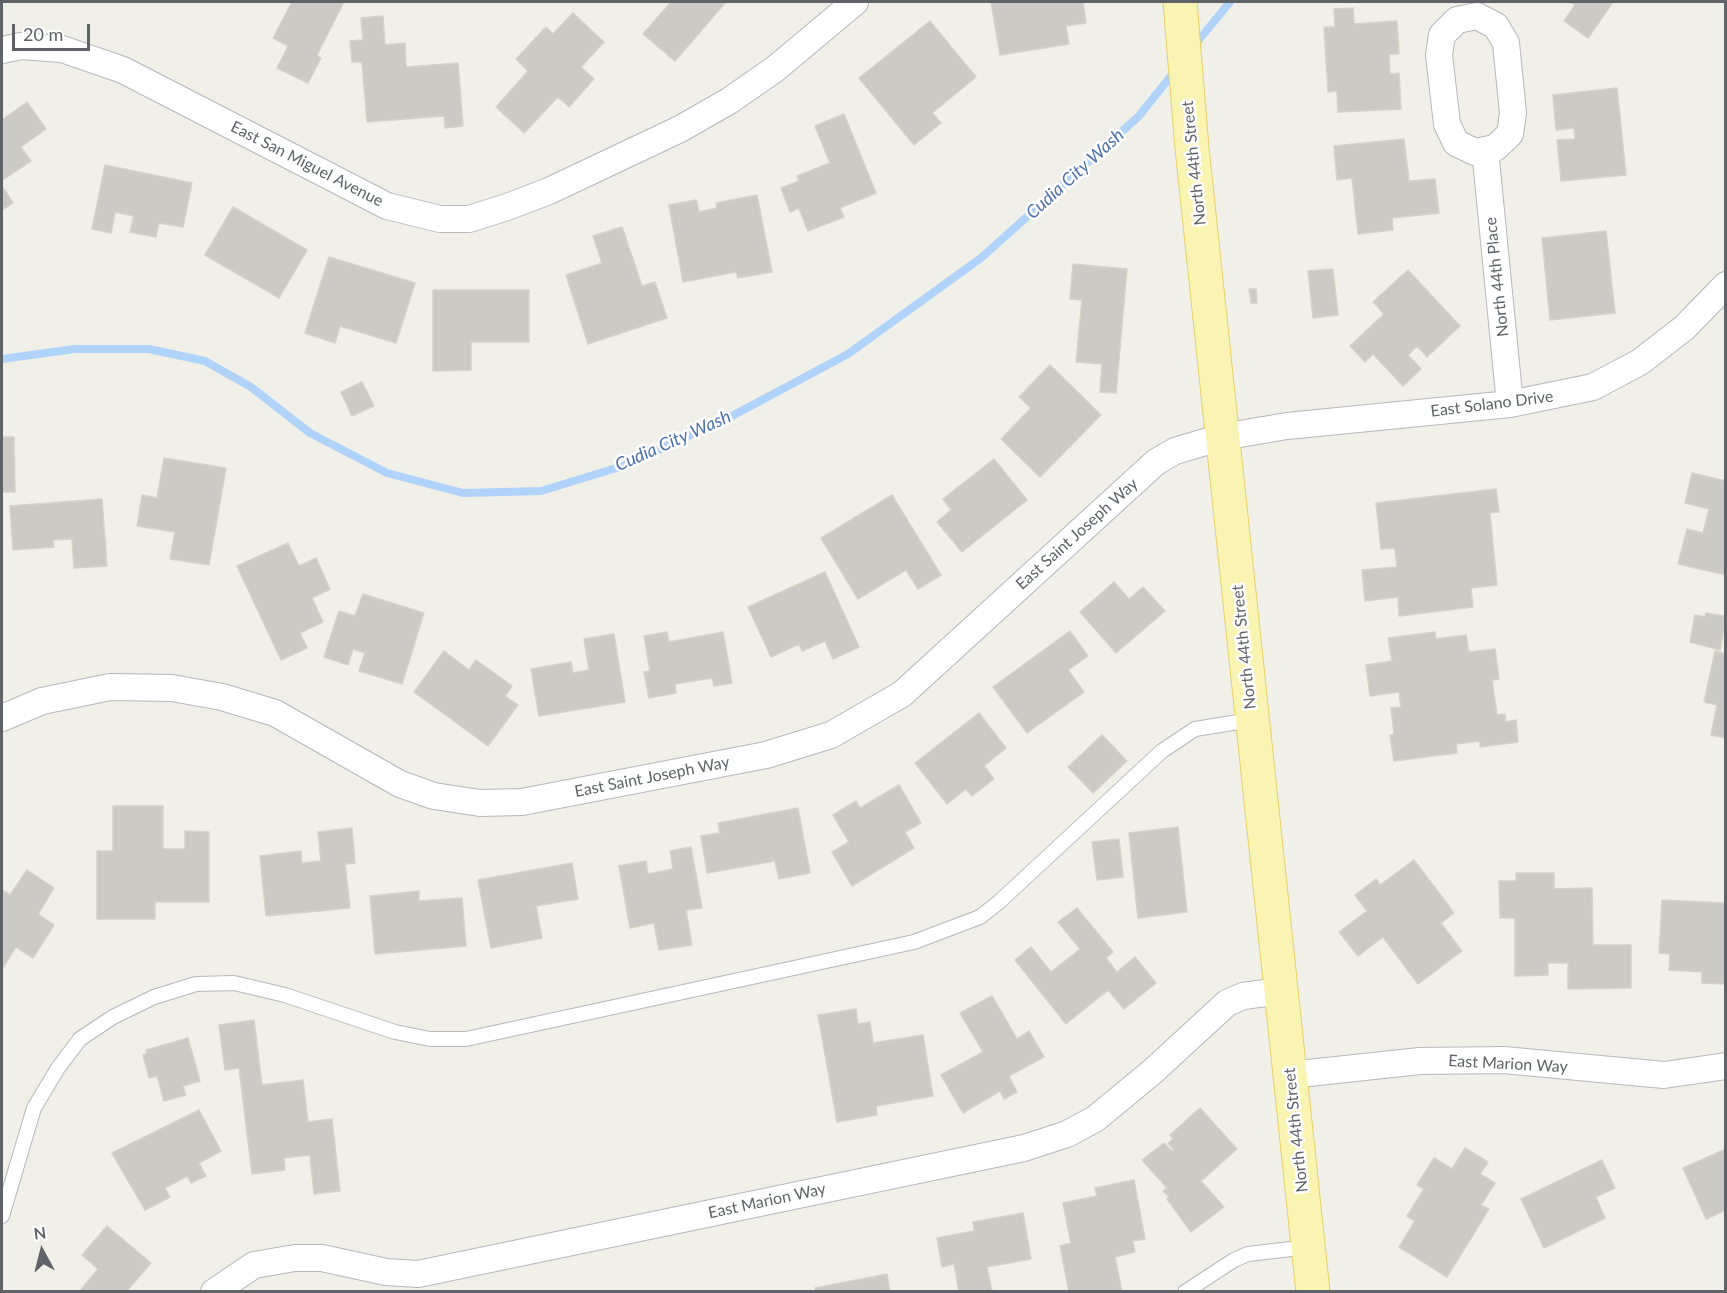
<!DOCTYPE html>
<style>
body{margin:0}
#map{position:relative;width:1727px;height:1293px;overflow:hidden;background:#f0efe8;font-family:Lato,sans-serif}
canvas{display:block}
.frame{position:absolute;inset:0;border:3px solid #5f6267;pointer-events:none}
.north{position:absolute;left:12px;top:1221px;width:60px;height:60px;-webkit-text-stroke:4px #fff;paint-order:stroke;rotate:353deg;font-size:16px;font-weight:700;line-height:24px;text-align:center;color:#5f6267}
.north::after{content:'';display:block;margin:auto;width:21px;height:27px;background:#5f6267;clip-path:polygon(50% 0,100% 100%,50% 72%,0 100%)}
.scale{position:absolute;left:12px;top:24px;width:78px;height:27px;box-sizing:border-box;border:3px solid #5f6267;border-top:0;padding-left:8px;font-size:18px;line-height:21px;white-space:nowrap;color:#5f6267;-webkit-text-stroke:4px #fff;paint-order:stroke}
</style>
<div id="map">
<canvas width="1727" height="1293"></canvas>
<div class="frame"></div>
<div class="north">N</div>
<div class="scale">20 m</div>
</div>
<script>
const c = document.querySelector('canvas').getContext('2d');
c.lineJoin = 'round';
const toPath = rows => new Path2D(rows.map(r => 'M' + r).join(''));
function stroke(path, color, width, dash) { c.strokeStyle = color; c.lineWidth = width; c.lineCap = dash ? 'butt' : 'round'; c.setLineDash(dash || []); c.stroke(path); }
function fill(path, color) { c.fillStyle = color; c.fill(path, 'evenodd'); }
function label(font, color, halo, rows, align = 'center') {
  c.font = font + ' Lato,sans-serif'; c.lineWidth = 5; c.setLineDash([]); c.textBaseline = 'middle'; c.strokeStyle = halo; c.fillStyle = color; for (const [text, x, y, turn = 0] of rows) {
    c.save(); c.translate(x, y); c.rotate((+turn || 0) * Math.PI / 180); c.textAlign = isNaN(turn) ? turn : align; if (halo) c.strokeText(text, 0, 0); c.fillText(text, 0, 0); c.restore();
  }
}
const stream = toPath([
 [1193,47,1230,2],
 [2,359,75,349,149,349,205,361,251,387,310,433,387,473,463,493,541,491,623,466,732,416,848,354,981,258,1138,117,1175,71]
]);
const building = toPath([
 [292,2,344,2,317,55,321,58,308,83,277,68,288,46,273,38,292,2],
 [671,2,726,2,675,61,643,34,671,2],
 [991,2,1083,2,1086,23,1066,26,1069,44,1000,55,991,2],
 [1570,2,1613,2,1588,38,1564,21,1575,5,1570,2],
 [1353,8,1354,24,1397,21,1399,54,1389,54,1390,74,1399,73,1401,109,1338,112,1337,91,1328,92,1324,27,1335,27,1334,9,1353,8],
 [573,13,604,42,581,67,594,79,569,107,558,97,524,133,496,107,528,71,516,59,546,27,553,34,573,13],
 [383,16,385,45,405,43,406,67,458,63,463,126,445,128,444,116,367,122,362,62,352,62,350,41,363,40,361,18,383,16],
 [930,21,976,77,932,113,941,123,914,145,859,78,930,21],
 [1617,88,1626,175,1561,181,1557,140,1575,139,1574,128,1556,130,1553,95,1617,88],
 [27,102,46,129,21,147,31,161,2,180,2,120,27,102],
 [844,114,876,193,840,208,844,217,808,231,799,208,790,212,781,188,799,181,797,176,830,163,815,126,844,114],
 [1404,139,1409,181,1435,179,1439,213,1392,218,1393,230,1358,234,1352,178,1337,180,1334,146,1404,139],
 [105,165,192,183,183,227,159,223,156,237,130,232,134,216,115,212,111,233,92,229,105,165],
 [2,186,13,203,2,210,2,186],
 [757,195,772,272,738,278,736,272,683,282,669,205,696,200,699,212,717,208,716,203,757,195],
 [233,207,307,250,279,298,205,255,233,207],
 [622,227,642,286,655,282,667,318,588,344,566,275,602,263,593,236,622,227],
 [1606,231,1615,313,1550,320,1542,238,1606,231],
 [329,257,415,283,396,343,340,326,335,343,305,333,329,257],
 [1073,264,1127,269,1116,393,1100,392,1102,364,1076,362,1082,300,1070,299,1073,264],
 [1333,269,1338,315,1313,318,1308,271,1333,269],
 [1408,270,1460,326,1427,357,1417,346,1408,355,1421,369,1403,386,1373,354,1365,362,1350,346,1384,314,1373,302,1408,270],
 [1249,289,1256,289,1257,303,1251,303,1249,289],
 [433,290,529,290,529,342,471,342,471,370,433,371,433,290],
 [1050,365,1101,415,1040,477,1001,439,1031,408,1019,397,1050,365],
 [362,382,374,406,352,416,341,392,362,382],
 [2,437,14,437,15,492,2,492,2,437],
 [164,458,226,468,209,565,170,559,175,532,137,526,142,495,157,498,164,458],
 [994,459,1027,500,962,552,937,522,951,510,943,499,994,459],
 [1692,473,1726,481,1726,575,1678,564,1687,529,1703,533,1709,509,1685,503,1692,473],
 [1496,489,1499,512,1490,513,1497,585,1471,588,1473,607,1399,616,1398,597,1365,601,1362,570,1397,567,1395,548,1381,549,1376,503,1496,489],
 [892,495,941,575,918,589,906,570,858,599,821,538,892,495],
 [102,499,107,566,74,568,72,539,53,540,54,547,13,550,10,506,102,499],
 [288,543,299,566,316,558,330,589,312,598,323,622,300,633,307,648,281,660,237,566,288,543],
 [825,572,859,647,833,659,825,641,802,651,799,644,771,657,748,607,825,572],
 [1114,582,1129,599,1143,587,1165,611,1116,653,1080,612,1114,582],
 [363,594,424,613,402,684,359,671,365,653,353,649,348,665,324,657,339,611,355,616,363,594],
 [1706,613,1724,616,1723,621,1725,621,1720,650,1690,642,1695,615,1705,617,1706,613],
 [1070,631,1088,656,1068,670,1084,692,1027,733,993,687,1070,631],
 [667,632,669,642,723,632,732,683,714,686,712,678,675,684,676,693,649,698,644,672,650,671,644,636,667,632],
 [1435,632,1436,639,1466,635,1469,652,1495,649,1499,679,1492,680,1497,715,1505,714,1506,722,1516,720,1518,742,1480,747,1480,741,1456,744,1457,753,1394,761,1390,735,1394,734,1391,708,1401,707,1399,692,1370,696,1366,665,1392,661,1388,638,1435,632],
 [614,634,625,702,539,716,531,669,571,662,573,673,589,670,584,639,614,634],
 [444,651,469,670,476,660,512,686,505,696,518,705,488,746,414,692,444,651],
 [1715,651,1726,654,1726,738,1711,735,1717,705,1704,702,1715,651],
 [979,713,1006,748,984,766,994,779,972,796,966,789,947,804,915,763,979,713],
 [1102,735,1127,761,1093,793,1068,767,1102,735],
 [899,785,921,823,905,832,914,848,852,886,832,852,849,842,833,815,856,801,860,808,899,785],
 [113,806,163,806,163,849,185,849,185,831,209,832,209,902,155,902,155,919,97,919,97,851,113,851,113,806],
 [798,808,810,873,779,879,775,861,707,873,701,836,720,833,718,823,798,808],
 [1178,827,1187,912,1138,918,1129,833,1178,827],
 [352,828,355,863,345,864,350,908,266,916,260,856,301,851,302,863,321,861,318,832,352,828],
 [1119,839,1123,877,1097,880,1092,842,1119,839],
 [691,847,702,908,686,910,692,945,659,950,654,923,630,928,619,866,646,861,648,874,673,869,670,851,691,847],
 [1414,860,1454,913,1441,923,1462,951,1418,984,1383,937,1358,956,1339,932,1367,911,1355,895,1376,879,1380,885,1414,860],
 [572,863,578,899,536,906,542,938,491,948,478,880,572,863],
 [27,870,54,888,38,914,54,925,33,958,16,947,2,969,2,890,10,895,27,870],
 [1516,873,1554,873,1554,889,1592,888,1593,945,1631,945,1631,988,1568,989,1568,963,1548,963,1548,975,1515,976,1515,918,1500,918,1499,881,1516,881,1516,873],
 [1725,888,1726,984,1702,983,1702,972,1669,970,1670,954,1659,953,1662,900,1725,903,1725,888],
 [419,891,419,901,462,898,466,946,375,954,370,896,419,891],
 [1077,908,1113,952,1106,958,1117,972,1135,957,1156,983,1124,1009,1108,990,1066,1024,1015,960,1031,947,1051,972,1080,949,1058,922,1077,908],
 [992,996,1017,1039,1029,1031,1044,1057,1009,1076,1017,1092,1004,1099,1000,1091,963,1113,941,1075,983,1052,960,1013,992,996],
 [856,1009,858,1024,870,1022,873,1043,923,1035,933,1096,876,1106,877,1115,837,1122,818,1015,856,1009],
 [254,1020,262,1085,303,1080,308,1122,332,1119,340,1191,314,1194,310,1155,284,1158,285,1170,252,1174,239,1068,225,1070,219,1025,254,1020],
 [188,1038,200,1081,183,1086,186,1095,164,1101,157,1076,149,1078,143,1055,147,1053,146,1050,188,1038],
 [1200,1108,1237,1149,1201,1181,1224,1207,1191,1232,1167,1199,1169,1197,1163,1191,1167,1188,1142,1160,1164,1143,1172,1151,1174,1150,1168,1143,1173,1139,1170,1135,1200,1108],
 [199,1110,221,1151,199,1163,206,1176,191,1183,187,1176,165,1188,170,1197,145,1210,112,1153,199,1110],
 [1465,1148,1488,1162,1480,1174,1495,1183,1481,1205,1489,1209,1447,1277,1399,1247,1415,1221,1407,1216,1424,1189,1417,1185,1434,1158,1452,1169,1465,1148],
 [1726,1149,1726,1210,1706,1219,1683,1168,1726,1149],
 [1602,1160,1615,1188,1596,1197,1605,1218,1544,1248,1521,1199,1602,1160],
 [1134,1180,1145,1239,1133,1241,1135,1252,1115,1257,1122,1292,1069,1292,1060,1246,1071,1243,1063,1203,1097,1196,1095,1188,1134,1180],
 [1023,1213,1031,1259,987,1267,992,1292,959,1292,954,1264,942,1267,937,1238,974,1231,973,1222,1023,1213],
 [107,1226,151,1263,126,1292,79,1292,98,1269,82,1255,107,1226],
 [887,1274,890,1292,815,1292,815,1288,887,1274]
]);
const service = toPath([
 [2,1216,34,1108,58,1068,80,1039,113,1017,154,997,196,984,234,983,285,995,395,1032,430,1039,466,1039,914,942,980,917,999,902,1162,751,1195,729,1251,720],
 [1185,1292,1234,1260,1248,1254,1308,1247]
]);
const minor = toPath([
 [1477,16,1496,26,1506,43,1513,113,1510,134,1495,148,1475,152,1456,143,1447,124,1439,55,1442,35,1457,20,1477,16],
 [2,50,21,46,62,49,123,70,387,206,440,219,469,219,507,207,549,191,680,129,729,101,775,69,855,2],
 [1485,150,1510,404],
 [2,718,42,701,110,687,172,688,222,697,275,713,400,784,434,796,480,803,522,802,766,755,831,735,902,694,1156,462,1175,451,1222,437,1287,426,1510,404,1593,387,1640,362,1684,328,1726,285],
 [1290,1075,1420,1061,1504,1060,1664,1075,1726,1066],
 [214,1292,254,1265,295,1258,322,1258,386,1272,418,1274,1024,1148,1067,1134,1095,1119,1152,1072,1227,1003,1243,996,1281,991]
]);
const primary = toPath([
 [1180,2,1192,148,1313,1292]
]);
const streetNames = [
 ["North 44th Street",1194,163,-96],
 ["East San Miguel Avenue",307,164,27],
 ["North 44th Place",1497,277,-96],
 ["East Solano Drive",1492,404,-7],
 ["East Saint Joseph Way",1077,534,-42],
 ["North 44th Street",1244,647,-96],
 ["East Saint Joseph Way",652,777,-11],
 ["East Marion Way",1508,1064,3],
 ["North 44th Street",1296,1130,-96],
 ["East Marion Way",767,1201,-12]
];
const waterNames = [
 ["Cudia City Wash",1075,174,-42],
 ["Cudia City Wash",673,441,-24]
];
stroke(stream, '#afd3fa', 8);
fill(building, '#cccac4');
stroke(building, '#d5d2c7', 1.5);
stroke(service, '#b5b7bb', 16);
stroke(minor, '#b5b7bb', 28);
stroke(primary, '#e9cf69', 35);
stroke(service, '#fff', 14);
stroke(minor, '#fff', 26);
stroke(primary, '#faf4b3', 33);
label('16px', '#5f6267', '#fff', streetNames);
label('italic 18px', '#4b72ac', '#fff', waterNames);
</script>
